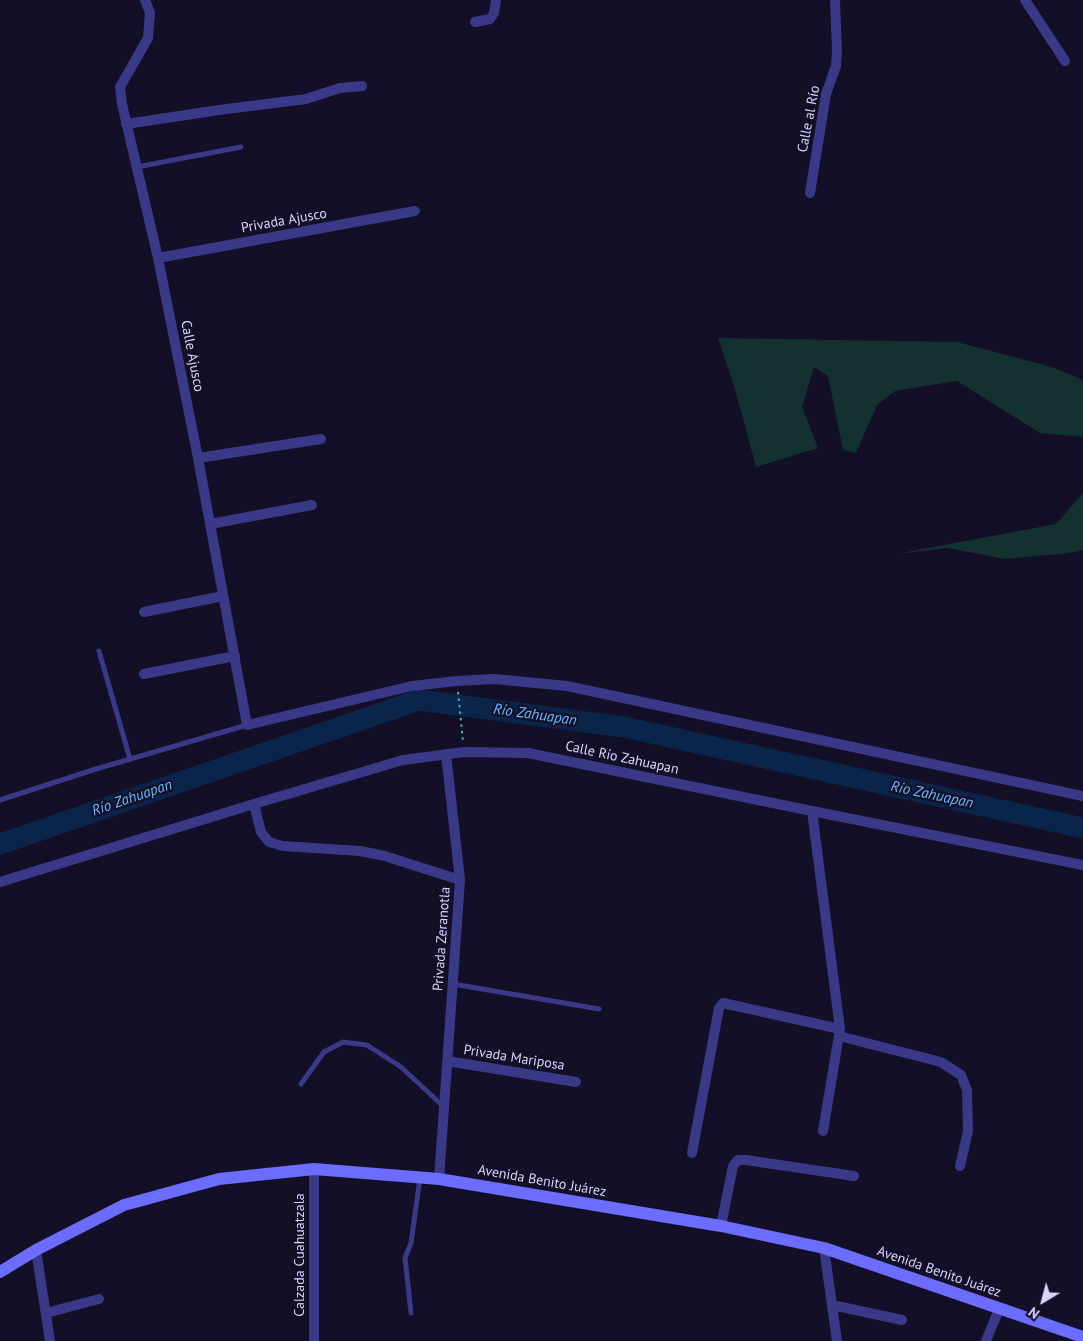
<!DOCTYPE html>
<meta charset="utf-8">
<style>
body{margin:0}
#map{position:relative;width:1083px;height:1341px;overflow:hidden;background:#120f27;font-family:"PT Sans",sans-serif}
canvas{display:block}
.north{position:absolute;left:1018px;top:1276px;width:50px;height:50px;-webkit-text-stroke:4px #120f27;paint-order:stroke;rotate:217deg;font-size:14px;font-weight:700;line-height:20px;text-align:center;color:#d8d5ff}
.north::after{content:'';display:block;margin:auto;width:18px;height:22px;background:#d8d5ff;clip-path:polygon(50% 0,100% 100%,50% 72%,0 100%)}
</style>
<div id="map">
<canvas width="1083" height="1341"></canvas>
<div class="north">N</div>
</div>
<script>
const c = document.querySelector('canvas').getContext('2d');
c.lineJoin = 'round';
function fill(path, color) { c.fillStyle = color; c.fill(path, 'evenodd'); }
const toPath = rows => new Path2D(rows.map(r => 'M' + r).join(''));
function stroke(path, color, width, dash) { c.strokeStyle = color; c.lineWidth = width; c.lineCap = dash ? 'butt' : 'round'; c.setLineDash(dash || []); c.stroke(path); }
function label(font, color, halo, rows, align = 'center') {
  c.font = font + ' "PT Sans",sans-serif'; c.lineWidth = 4.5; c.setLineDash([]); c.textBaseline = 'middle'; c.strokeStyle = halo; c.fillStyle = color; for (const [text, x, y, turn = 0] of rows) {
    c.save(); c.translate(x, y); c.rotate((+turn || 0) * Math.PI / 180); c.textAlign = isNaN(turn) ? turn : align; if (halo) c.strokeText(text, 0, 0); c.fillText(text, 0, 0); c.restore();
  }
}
const green = toPath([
 [718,338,957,342,1052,367,1083,380,1083,437,1040,433,957,381,895,391,877,405,856,453,843,450,828,376,814,367,802,407,818,448,756,467,735,389],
 [1083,493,1083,550,1070,553,1005,559,948,548,896,554,1056,524]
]);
const river = toPath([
 [0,844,419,700,624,727,1083,828]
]);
const path = toPath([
 [458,692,463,742]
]);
const lane = toPath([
 [137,167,241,147],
 [99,651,130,759],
 [0,800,96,769,247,725],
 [453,984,599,1009],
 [301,1084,324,1052,343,1042,367,1045,401,1067,444,1107],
 [411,1313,405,1258,411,1243,420,1178]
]);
const street = toPath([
 [145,0,150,13,148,38,120,87,122,104,158,258,198,458,247,725,412,686,457,681,494,679,567,686,1083,796],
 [1025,0,1065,61],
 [475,22,490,19,494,13,496,0],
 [126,124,226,109,306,99,340,88,362,86],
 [810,193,826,94,836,66,837,51,835,0],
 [158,258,415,211],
 [198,458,321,439],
 [210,524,312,505],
 [144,612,223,596],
 [144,674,235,656],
 [254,804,261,832,269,842,283,846,360,851,385,856,460,880],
 [812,811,840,1029,823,1131],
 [0,882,254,804,403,760,464,752,528,753,812,811,1083,865],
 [839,1036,941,1062,961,1075,967,1090,968,1131,960,1166],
 [447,1061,576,1082],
 [692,1153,719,1008,723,1003,840,1029],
 [439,1179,460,880,446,754],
 [721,1226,733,1166,738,1160,746,1160,854,1176],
 [824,1248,837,1341],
 [36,1250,50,1341],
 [832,1305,902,1320],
 [46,1313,99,1299],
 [314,1341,314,1169],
 [986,1341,999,1309]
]);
const secondary = toPath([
 [0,1272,36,1250,124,1205,219,1179,314,1169,439,1179,721,1226,824,1248,1083,1337]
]);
const streetNames = [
 ["Calle al Río",809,119,-79],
 ["Privada Ajusco",284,221,-10],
 ["Calle Ajusco",192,356,79],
 ["Calle Río Zahuapan",622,758,12],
 ["Privada Zeranotla",442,939,-86],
 ["Privada Mariposa",514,1058,9],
 ["Avenida Benito Juárez",542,1181,10],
 ["Calzada Cuahuatzala",300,1255,-90],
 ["Avenida Benito Juárez",939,1272,19]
];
const waterNames = [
 ["Río Zahuapan",535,715,8],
 ["Río Zahuapan",932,795,12],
 ["Río Zahuapan",132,798,-19]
];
fill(green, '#12312f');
stroke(river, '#0b244a', 21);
stroke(path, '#2cbcaf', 2, [2.5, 4]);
stroke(lane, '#393987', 5);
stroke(street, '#393987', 10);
stroke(secondary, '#6c6dff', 12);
label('14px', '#d8d5ff', '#120f27', streetNames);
label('italic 15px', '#63bbff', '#120f27', waterNames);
</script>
